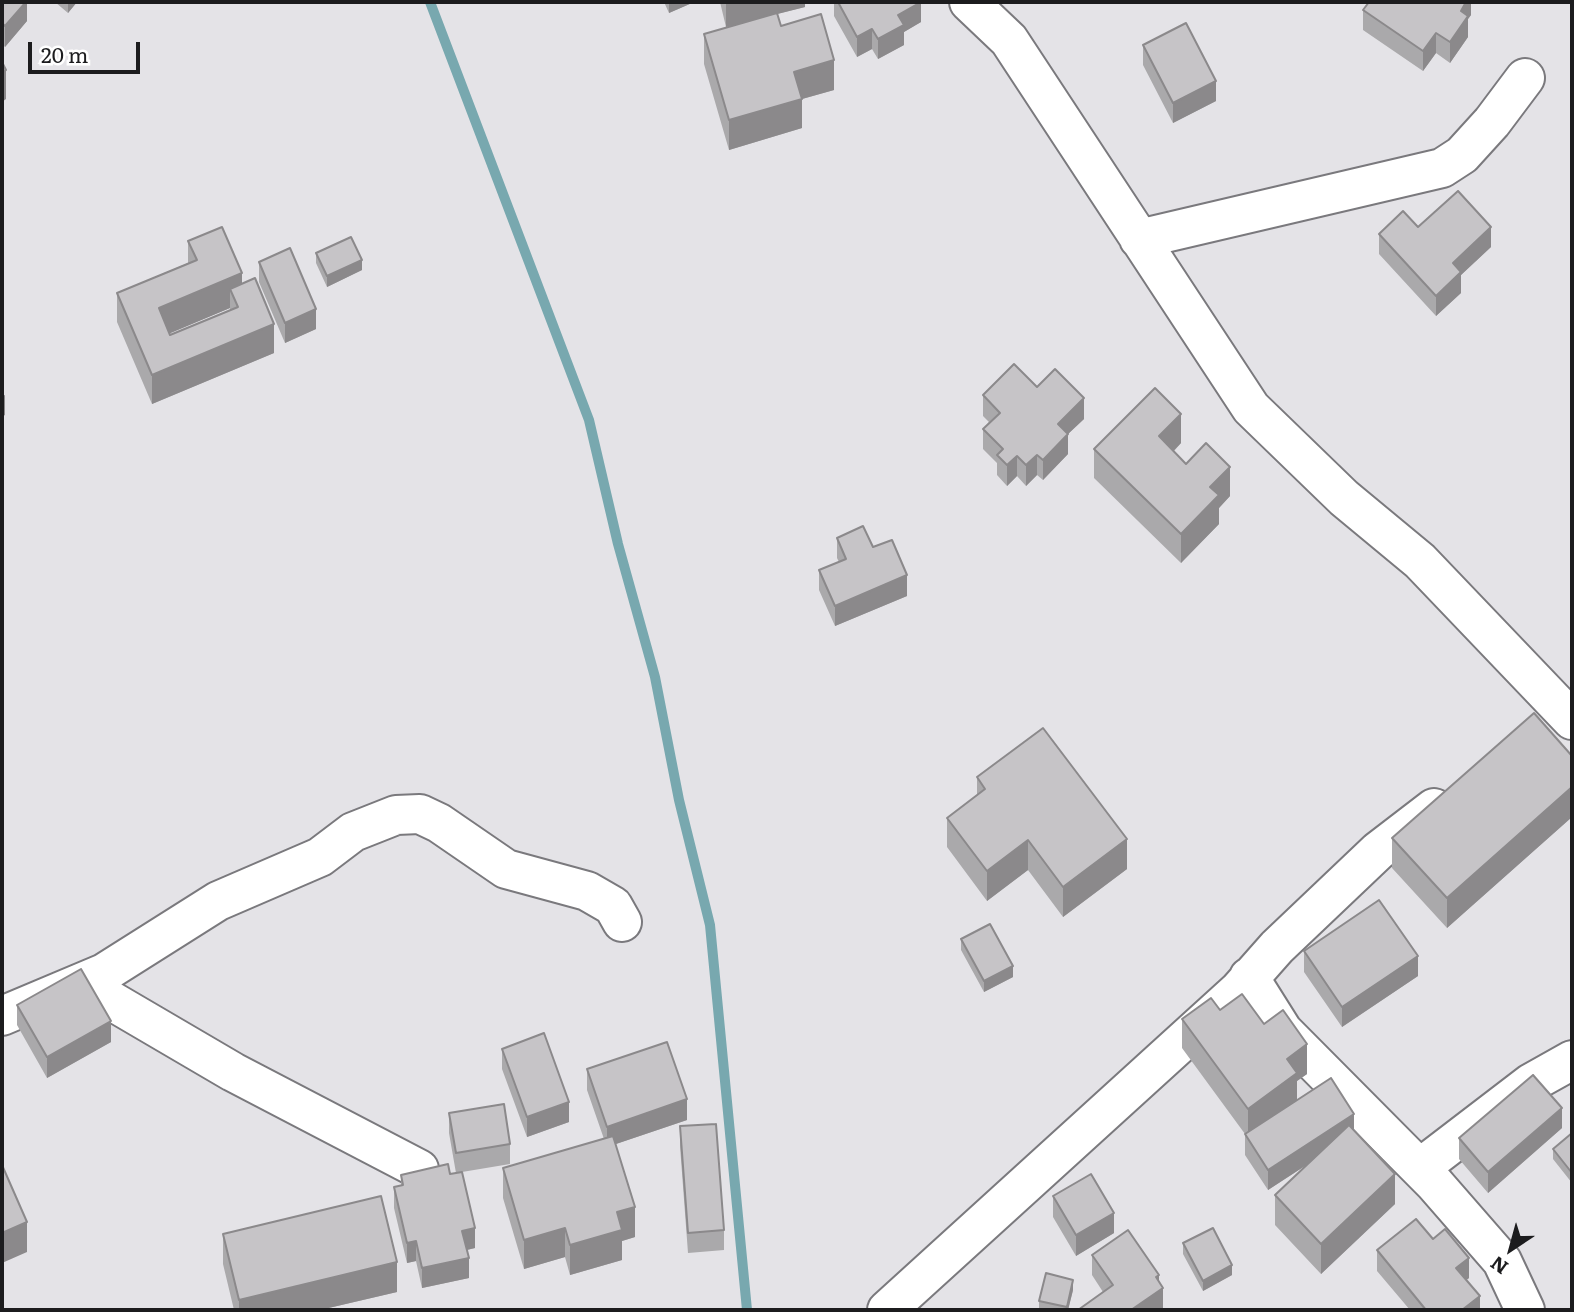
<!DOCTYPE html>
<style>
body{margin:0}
#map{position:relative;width:1574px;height:1312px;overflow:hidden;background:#e4e3e7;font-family:Literata,serif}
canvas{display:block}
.frame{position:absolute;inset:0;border:4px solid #1c1c1e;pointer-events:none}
.north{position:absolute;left:1476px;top:1214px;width:70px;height:70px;-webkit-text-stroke:5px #fff;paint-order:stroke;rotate:216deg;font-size:19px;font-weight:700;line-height:28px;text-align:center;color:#1c1c1e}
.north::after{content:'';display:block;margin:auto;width:24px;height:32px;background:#1c1c1e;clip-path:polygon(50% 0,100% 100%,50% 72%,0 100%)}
.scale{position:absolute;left:28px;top:42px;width:112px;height:32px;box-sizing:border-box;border:4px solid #1c1c1e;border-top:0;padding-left:9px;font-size:21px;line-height:24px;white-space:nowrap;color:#1c1c1e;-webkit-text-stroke:5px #fff;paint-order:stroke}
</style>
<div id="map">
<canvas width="1574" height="1312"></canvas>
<div class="frame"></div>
<div class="north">N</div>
<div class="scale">20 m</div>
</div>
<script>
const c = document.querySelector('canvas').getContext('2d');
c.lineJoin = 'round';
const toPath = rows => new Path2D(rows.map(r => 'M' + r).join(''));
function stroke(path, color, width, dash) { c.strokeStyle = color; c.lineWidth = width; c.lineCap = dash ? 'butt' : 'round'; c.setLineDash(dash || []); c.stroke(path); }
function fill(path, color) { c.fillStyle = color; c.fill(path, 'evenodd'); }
const stream = toPath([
 [430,2,589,420,618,544,655,677,679,800,710,925,747,1310]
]);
const street = toPath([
 [969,2,1009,40,1251,408,1344,498,1420,561,1572,720],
 [1139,239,1442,168,1462,155,1492,122,1525,78],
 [1249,977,1283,1031,1434,1183,1502,1261,1525,1310],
 [81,983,233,1072,419,1169],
 [2,1016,104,973,218,901,320,857,353,832,396,815,420,814,439,823,506,869,587,891,613,906,622,922],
 [1420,1168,1531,1083,1572,1060],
 [887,1310,1239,990,1277,947,1378,851,1434,808]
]);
const wall = toPath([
 [2,2,27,2,27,21,5,47,2,44],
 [55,2,77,2,68,13],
 [664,2,692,2,692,3,669,13],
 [720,2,805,2,805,7,777,14,781,26,834,90,802,99,802,128,729,150,704,64,704,34,762,18,726,27],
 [834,2,921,2,921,22,904,32,904,45,878,59,872,49,857,57,834,16],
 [1471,2,1471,15,1468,19,1468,37,1450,63,1436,53,1423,71,1363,30,1363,10],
 [1143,45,1216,101,1173,123,1143,65],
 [1418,227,1491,247,1461,275,1461,293,1436,316,1379,254,1379,234],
 [188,241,242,284,274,353,152,404,117,322,117,293,188,263],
 [230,308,230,310,170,335,169,333],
 [316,253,362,270,327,287,316,263],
 [259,262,316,329,285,343,259,282],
 [1037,387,1084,419,1068,434,1068,454,1043,480,1037,475,1026,486,1017,476,1007,486,997,475,997,463,983,449,983,429,989,422,983,416,983,395],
 [1181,443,1174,451,1186,464,1230,496,1219,508,1219,524,1181,563,1094,478,1094,449],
 [837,538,873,547,907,596,835,626,819,590,819,570,839,562,837,558],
 [1572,756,1572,817,1447,928,1392,868,1392,838],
 [977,777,1127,869,1063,917,1028,870,987,901,947,847,947,818,977,795],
 [961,939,1013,977,984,992,961,950],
 [1304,951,1418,976,1342,1027,1304,972],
 [17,1005,111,1042,47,1078,17,1025],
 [1220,1010,1264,1024,1307,1074,1297,1081,1297,1100,1354,1131,1395,1204,1321,1274,1275,1225,1275,1195,1308,1164,1268,1190,1245,1155,1245,1134,1182,1048,1182,1019],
 [502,1049,569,1122,527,1137,502,1069],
 [587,1069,687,1120,616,1144,635,1237,622,1241,622,1260,570,1275,565,1257,524,1269,503,1198,503,1168,604,1139,587,1090],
 [449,1113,510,1144,510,1164,462,1172,475,1248,467,1250,469,1278,422,1288,416,1261,407,1263,394,1208,394,1187,401,1185,401,1175,450,1174,456,1173,449,1133],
 [680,1126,724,1230,724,1250,688,1253,680,1146],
 [1562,1128,1488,1193,1459,1159,1459,1138],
 [1572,1133,1572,1183,1553,1159,1553,1149],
 [1053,1196,1114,1233,1076,1256,1053,1217],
 [223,1234,397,1292,320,1310,234,1310,223,1264],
 [1433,1239,1469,1278,1466,1280,1480,1310,1410,1310,1377,1271,1377,1250],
 [1183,1243,1232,1275,1203,1291,1183,1254],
 [1092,1255,1159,1283,1163,1309,1103,1292,1092,1275],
 [1073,1290,1068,1310,1039,1310,1039,1301]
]);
const shadedWall = toPath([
 [26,2,27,2,27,21,5,47,5,26],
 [68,2,77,2,68,13],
 [669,2,692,2,692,3,669,13],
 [726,2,805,2,805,7,726,27],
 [921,2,921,22,904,32,904,45,878,59,878,39,898,15],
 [1466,2,1471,2,1471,15,1468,19,1468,37,1450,63,1450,42,1461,11],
 [872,29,872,49,857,57,857,37],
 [1436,33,1436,53,1423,71,1423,51],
 [834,60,834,90,802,99,802,128,729,150,729,120,794,72],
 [6,70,6,99,2,102,2,72],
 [1216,81,1216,101,1173,123,1173,103],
 [1491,227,1491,247,1461,275,1461,293,1436,316,1436,296,1453,263],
 [362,260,362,270,327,287,327,276],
 [242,273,242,303,230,289,230,308,159,338,159,308],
 [316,309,316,329,285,343,285,323],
 [274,324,274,353,152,404,152,375],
 [5,395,5,415,2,417,2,396],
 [1084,398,1084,419,1068,434,1068,454,1043,480,1043,460,1058,424],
 [1181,414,1181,443,1159,466,1159,436],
 [1037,455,1037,475,1026,486,1026,465],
 [1017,456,1017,476,1007,486,1007,465],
 [1230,467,1230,496,1219,508,1219,524,1181,563,1181,534,1210,487],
 [907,575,907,596,835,626,835,606],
 [1572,787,1572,817,1447,928,1447,898],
 [1127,839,1127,869,1063,917,1063,887],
 [1028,840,1028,870,987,901,987,871],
 [1418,956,1418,976,1342,1027,1342,1007],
 [1013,966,1013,977,984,992,984,981],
 [111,1021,111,1042,47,1078,47,1057],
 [1307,1044,1307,1074,1297,1081,1297,1103,1248,1138,1248,1109,1287,1059],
 [687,1099,687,1120,607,1147,607,1127],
 [569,1102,569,1122,527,1137,527,1117],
 [1562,1108,1562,1128,1488,1193,1488,1172],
 [1354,1114,1354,1134,1268,1190,1268,1170],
 [1395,1174,1395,1204,1321,1274,1321,1244],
 [635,1207,635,1237,622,1241,622,1260,570,1275,570,1245,617,1212],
 [1114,1213,1114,1233,1076,1256,1076,1235],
 [27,1222,27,1252,2,1263,2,1233],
 [475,1228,475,1248,462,1251,462,1231],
 [565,1228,565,1257,524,1269,524,1240],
 [416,1241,416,1261,407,1263,407,1243],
 [469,1258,469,1278,422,1288,422,1268],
 [1469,1258,1469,1278,1456,1288,1456,1268],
 [397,1262,397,1292,320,1310,239,1310,239,1300],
 [1232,1265,1232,1275,1203,1291,1203,1281],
 [1159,1275,1159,1291,1163,1288,1163,1309,1161,1310,1131,1310,1156,1277],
 [1073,1280,1073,1290,1068,1310,1067,1310],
 [1480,1296,1480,1310,1462,1310]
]);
const building = toPath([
 [2,2,26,2,5,26,2,23,2,2],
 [838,2,921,2,898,15,904,25,878,39,872,29,857,37,838,2],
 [1369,2,1466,2,1461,11,1468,16,1450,42,1436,33,1423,51,1363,10,1369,2],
 [777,13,781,26,821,14,834,60,794,72,802,99,729,120,704,34,777,13],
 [1186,23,1216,81,1173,103,1143,45,1186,23],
 [2,62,6,70,2,72,2,62],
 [1458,191,1491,227,1453,263,1461,272,1436,296,1379,234,1403,211,1418,227,1458,191],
 [222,227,242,273,159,308,170,335,238,307,230,289,255,278,274,324,152,375,117,293,197,260,188,241,222,227],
 [351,237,362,260,327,276,316,253,351,237],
 [290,248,316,309,285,323,259,262,290,248],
 [1014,364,1037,387,1055,369,1084,398,1058,424,1068,434,1043,460,1037,455,1026,465,1017,456,1007,465,997,455,1003,449,983,429,1000,413,983,395,1014,364],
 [1155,388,1181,414,1159,436,1186,464,1206,443,1230,467,1210,487,1219,495,1181,534,1094,449,1155,388],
 [863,526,873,547,892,540,907,575,835,606,819,570,846,559,837,538,863,526],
 [1534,713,1572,756,1572,787,1447,898,1392,838,1534,713],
 [1043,728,1127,839,1063,887,1028,840,987,871,947,818,985,789,977,777,1043,728],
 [1379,900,1418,956,1342,1007,1304,951,1379,900],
 [990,924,1013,966,984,981,961,939,990,924],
 [81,969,111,1021,47,1057,17,1005,81,969],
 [1242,994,1264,1024,1283,1010,1307,1044,1287,1059,1297,1073,1248,1109,1182,1019,1211,998,1220,1010,1242,994],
 [544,1033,569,1102,527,1117,502,1049,544,1033],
 [667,1042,687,1099,607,1127,587,1069,667,1042],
 [1533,1075,1562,1108,1488,1172,1459,1138,1533,1075],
 [1331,1078,1354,1114,1268,1170,1245,1134,1331,1078],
 [504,1104,510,1144,456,1153,449,1113,504,1104],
 [716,1124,724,1230,688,1233,680,1126,716,1124],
 [1349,1125,1395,1174,1321,1244,1275,1195,1349,1125],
 [1572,1133,1572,1173,1553,1149,1572,1133],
 [613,1136,635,1207,617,1212,622,1230,570,1245,565,1228,524,1240,503,1168,613,1136],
 [448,1164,450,1174,462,1172,475,1228,462,1231,469,1258,422,1268,416,1241,407,1243,394,1187,403,1185,401,1175,448,1164],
 [2,1165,27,1222,2,1233,2,1165],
 [1091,1174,1114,1213,1076,1235,1053,1196,1091,1174],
 [381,1196,397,1262,239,1300,223,1234,381,1196],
 [1416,1219,1433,1239,1445,1229,1469,1258,1456,1268,1480,1296,1462,1310,1426,1310,1377,1250,1416,1219],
 [1213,1228,1232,1265,1203,1281,1183,1243,1213,1228],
 [1128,1230,1159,1275,1156,1277,1163,1288,1131,1310,1078,1310,1113,1285,1092,1255,1128,1230],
 [1046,1273,1073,1280,1067,1307,1039,1301,1046,1273]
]);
stroke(stream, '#78a8af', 10);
stroke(street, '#7a797d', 42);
stroke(street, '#fff', 38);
fill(wall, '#aaa9ab');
fill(shadedWall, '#8b898b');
fill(building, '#c6c4c7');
stroke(building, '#8b898b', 2);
</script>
